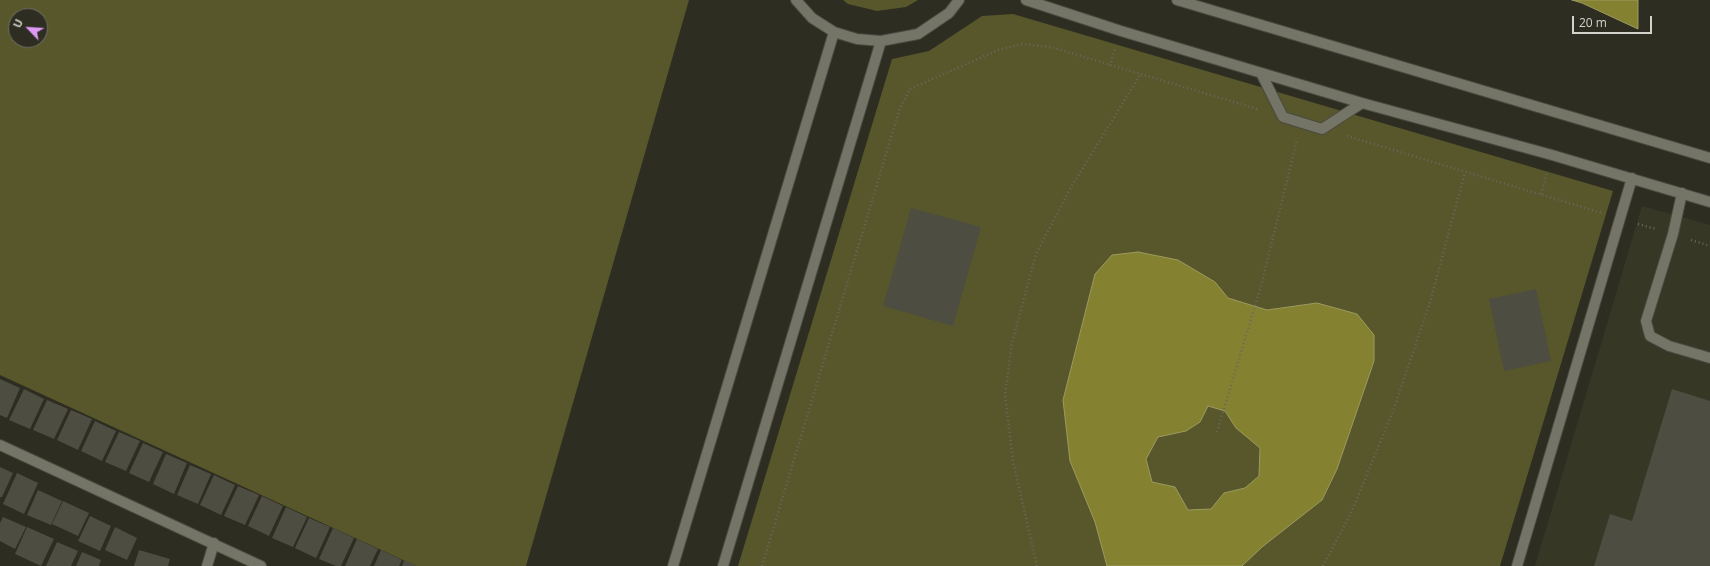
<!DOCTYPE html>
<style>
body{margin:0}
#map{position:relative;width:1710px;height:566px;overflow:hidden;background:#2d2d22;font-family:"Open Sans",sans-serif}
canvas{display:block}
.north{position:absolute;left:8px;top:8px;width:40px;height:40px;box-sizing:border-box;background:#2d2d22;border:1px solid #6f6f66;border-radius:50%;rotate:295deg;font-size:11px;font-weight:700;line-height:16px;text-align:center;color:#d3d3cc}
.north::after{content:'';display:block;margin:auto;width:14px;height:18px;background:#dd99f3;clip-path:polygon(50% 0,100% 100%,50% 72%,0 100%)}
.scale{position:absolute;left:1572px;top:16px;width:80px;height:18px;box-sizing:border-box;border:2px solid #d3d3cc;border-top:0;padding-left:5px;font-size:12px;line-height:14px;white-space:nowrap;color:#d3d3cc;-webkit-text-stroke:3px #2d2d22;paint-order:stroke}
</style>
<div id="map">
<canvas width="1710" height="566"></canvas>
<div class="north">U</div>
<div class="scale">20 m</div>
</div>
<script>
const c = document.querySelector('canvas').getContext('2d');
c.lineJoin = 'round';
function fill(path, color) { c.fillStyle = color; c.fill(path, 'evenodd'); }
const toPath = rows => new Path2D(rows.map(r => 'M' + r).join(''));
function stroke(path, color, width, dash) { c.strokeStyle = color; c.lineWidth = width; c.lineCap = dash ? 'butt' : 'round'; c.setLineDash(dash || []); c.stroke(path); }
const built = toPath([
 [1642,206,1710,225,1710,566,1535,566]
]);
const green = toPath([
 [0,0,689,0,526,566,416,566,0,375],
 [16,16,40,16,40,40,16,40],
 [843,0,918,0,906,7,877,11,848,4],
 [1013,14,1613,191,1500,566,738,566,892,59,929,51,982,16]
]);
const water = toPath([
 [1572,0,1638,0,1638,29,1582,3,1572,0],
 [1138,252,1178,260,1215,282,1228,298,1267,310,1317,303,1357,314,1374,335,1374,361,1337,469,1322,500,1262,547,1242,566,1107,566,1095,522,1070,461,1063,400,1095,274,1112,255,1138,252],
 [1208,406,1225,411,1236,428,1260,448,1259,476,1245,488,1224,493,1211,509,1188,510,1175,487,1152,482,1146,459,1158,437,1186,431,1200,422,1208,406]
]);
const building = toPath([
 [911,208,981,227,953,326,883,306],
 [1536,289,1551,361,1504,371,1489,299],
 [0,379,20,388,7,418,0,415],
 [24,389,44,399,30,429,9,420],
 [1672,389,1710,401,1710,566,1594,566,1610,514,1632,521],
 [47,400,68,409,54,439,33,430],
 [71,410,92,419,78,450,57,440],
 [95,421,116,431,102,461,81,451],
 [119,432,140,441,126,471,105,462],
 [143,443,163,452,149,482,129,473],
 [166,454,187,463,174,494,153,484],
 [190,465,211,474,198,504,177,495],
 [0,467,13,473,2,497,0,497],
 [17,473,38,483,24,514,3,504],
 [214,475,235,485,221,515,200,505],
 [238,486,259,495,245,525,224,516],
 [38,490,62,501,51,525,27,515],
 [262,496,283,506,269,536,248,526],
 [63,501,89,513,78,536,52,524],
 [286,507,307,517,293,547,272,538],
 [90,516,111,526,100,551,78,541],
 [3,517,26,527,15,549,0,541,0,523],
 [309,518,330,527,316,558,295,548],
 [27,527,54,539,41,566,15,554],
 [115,527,137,538,127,560,105,550],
 [333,528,354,538,341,566,336,566,319,559],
 [357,539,378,549,370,566,345,566],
 [57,542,78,551,71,566,46,566],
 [139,550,170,559,168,566,134,566],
 [381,550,402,560,399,566,374,566],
 [82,552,101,560,99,566,76,566],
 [404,560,417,566,402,566]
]);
const path = toPath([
 [1110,66,1115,48],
 [1347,136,1602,213],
 [1541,194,1547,173],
 [1638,224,1656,229],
 [1691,240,1710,246],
 [1217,432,1261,286,1297,140],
 [762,566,899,111,910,89,998,50,1022,44,1051,47,1257,109],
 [1037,566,1013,461,1005,395,1012,343,1036,254,1070,189,1140,75],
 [1323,566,1352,511,1393,411,1430,302,1465,172]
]);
const minor = toPath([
 [796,0,812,18,834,32,857,39,881,41,918,34,949,13,959,0],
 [1026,0,1121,31,1362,103,1552,155,1710,202],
 [1177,0,1710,158],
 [1261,73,1283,117,1322,129,1362,103],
 [1682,193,1673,234,1646,321,1650,336,1669,346,1710,358],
 [0,445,261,566],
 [207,566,214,543],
 [673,566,834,32],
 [723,566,881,41],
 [1517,566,1632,178]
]);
fill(built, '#373725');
fill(green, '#58572b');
fill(water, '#848230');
stroke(water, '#9c9a5f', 1);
fill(building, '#4d4d41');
stroke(minor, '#4a4a41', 12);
stroke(path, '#68685f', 2.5, [1, 3]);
stroke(minor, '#747467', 10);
</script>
